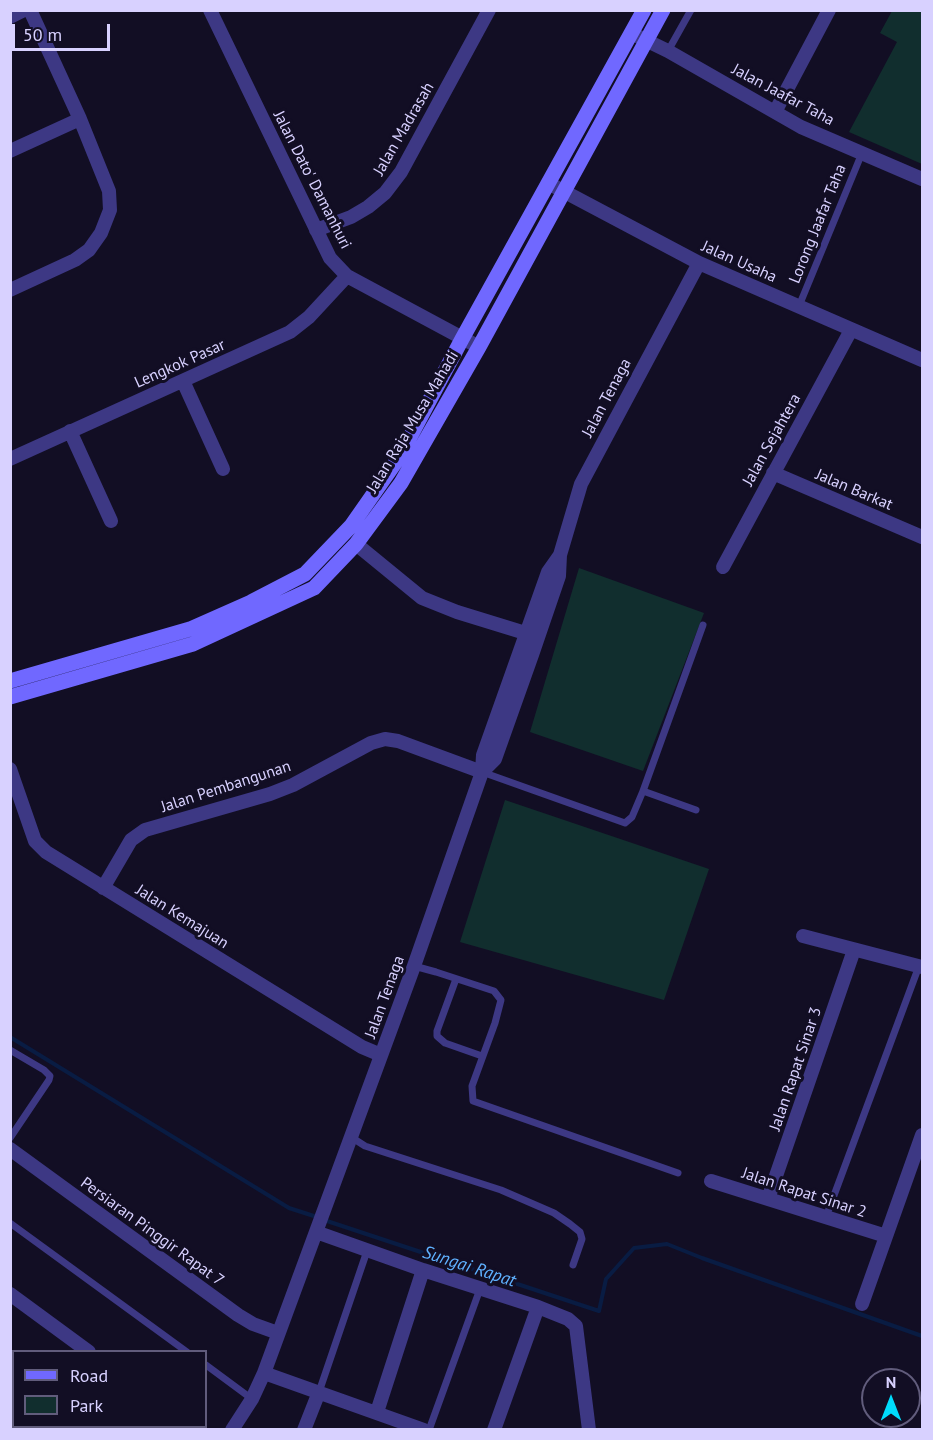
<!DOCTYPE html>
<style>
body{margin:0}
#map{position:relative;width:933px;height:1440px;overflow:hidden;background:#120e24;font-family:"PT Sans",sans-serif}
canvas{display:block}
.frame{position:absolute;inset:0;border:12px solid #d8d1ff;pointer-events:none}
.legend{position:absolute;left:12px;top:1350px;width:195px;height:78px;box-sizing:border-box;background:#120e24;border:2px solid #615c7c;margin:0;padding:8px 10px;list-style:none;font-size:18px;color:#d8d1ff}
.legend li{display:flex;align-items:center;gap:12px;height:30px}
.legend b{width:30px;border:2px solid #615c7c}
.north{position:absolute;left:861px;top:1368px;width:60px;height:60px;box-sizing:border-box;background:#120e24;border:2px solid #615c7c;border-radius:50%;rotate:0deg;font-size:16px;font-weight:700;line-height:24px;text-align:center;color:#d8d1ff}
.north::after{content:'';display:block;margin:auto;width:21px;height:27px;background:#00dcfc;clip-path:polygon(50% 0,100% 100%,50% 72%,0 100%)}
.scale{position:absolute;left:12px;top:24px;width:98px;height:27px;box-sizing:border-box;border:3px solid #d8d1ff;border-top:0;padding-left:8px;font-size:18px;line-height:21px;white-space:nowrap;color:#d8d1ff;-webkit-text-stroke:4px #120e24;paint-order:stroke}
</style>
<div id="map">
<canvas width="933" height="1440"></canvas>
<div class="frame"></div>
<ul class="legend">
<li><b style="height:8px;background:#7068ff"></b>Road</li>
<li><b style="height:16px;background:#112e2e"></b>Park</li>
</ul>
<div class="north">N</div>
<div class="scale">50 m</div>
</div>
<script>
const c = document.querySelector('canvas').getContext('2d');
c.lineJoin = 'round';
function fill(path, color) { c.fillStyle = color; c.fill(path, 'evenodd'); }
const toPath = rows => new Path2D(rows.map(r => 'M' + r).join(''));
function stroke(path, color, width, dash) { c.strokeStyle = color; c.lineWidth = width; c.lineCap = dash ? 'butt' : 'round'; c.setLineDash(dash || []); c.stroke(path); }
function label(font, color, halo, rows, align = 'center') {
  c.font = font + ' "PT Sans",sans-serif'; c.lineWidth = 6; c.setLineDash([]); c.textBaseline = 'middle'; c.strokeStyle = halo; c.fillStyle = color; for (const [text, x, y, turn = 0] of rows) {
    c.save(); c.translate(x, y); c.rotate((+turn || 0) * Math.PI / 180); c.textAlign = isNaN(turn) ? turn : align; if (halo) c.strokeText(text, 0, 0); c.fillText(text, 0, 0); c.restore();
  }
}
const green = toPath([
 [892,11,922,11,922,164,849,132,897,42,880,33],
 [579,568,704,613,643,771,530,732],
 [505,800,709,869,664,1000,460,942]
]);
const stream = toPath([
 [10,1037,289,1208,317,1217],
 [324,1220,599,1311,606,1279,634,1248,667,1244,702,1258,922,1336]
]);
const lane = toPath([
 [668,51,691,10],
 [799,306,862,153],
 [482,772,625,823,632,817,643,791,696,810],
 [643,791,703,625],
 [414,966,436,972,494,991,501,1000,495,1023,472,1086,473,1101,678,1173],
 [456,979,437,1031,437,1036,445,1043,482,1056],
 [10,1050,44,1070,50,1076,49,1080,10,1138],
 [351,1137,365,1146,501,1190,554,1213,570,1224,580,1232,582,1239,573,1265],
 [826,1217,919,966],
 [10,1223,187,1352],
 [206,1365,252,1399],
 [10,1366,14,1368],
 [319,1392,367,1251],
 [92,1426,96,1430],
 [429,1430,480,1289]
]);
const street = toPath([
 [210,10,330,258,347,276,479,347],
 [10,17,24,10],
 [631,33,668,51,801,127,922,179],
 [775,112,829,10],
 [10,151,80,119],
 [548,183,699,263,922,360],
 [316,230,351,217,368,207,385,193,401,172,489,10],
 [10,290,75,260,89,250,101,233,110,210,109,191,80,119,30,10],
 [183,381,223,469],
 [70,431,111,521],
 [10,459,290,332,309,317,347,276],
 [773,473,922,537],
 [356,544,422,598,457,612,535,636],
 [723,567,851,330],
 [10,769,35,841,46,852,362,1047,381,1055],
 [482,772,495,759,532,655,559,576,560,555,581,484,699,263],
 [103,888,131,840,145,830,270,794,293,785,371,743,385,739,398,741,482,772],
 [803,936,922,967],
 [10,1149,238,1315,253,1324,278,1333],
 [711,1181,886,1236],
 [768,1199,854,950],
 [316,1232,423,1270,538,1307,494,1430],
 [10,1294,89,1352],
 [862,1304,922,1135],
 [538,1307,568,1319,576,1326,589,1430],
 [264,1373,424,1430],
 [377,1412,423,1270],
 [192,1426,196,1430],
 [40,1430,43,1426],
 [232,1430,252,1399,264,1373,414,966,482,772,483,755,548,572,560,555],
 [304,1430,319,1392]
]);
const secondary = toPath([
 [10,681,190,629,251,602,305,574,351,526,400,456,462,339,644,10],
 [10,697,193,644,314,588,356,544,401,483,479,347,663,10]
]);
const streetNames = [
 ["Jalan Jaafar Taha",783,95,28],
 ["Jalan Madrasah",404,129,-60],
 ["Jalan Dato' Damanhuri",312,180,63],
 ["Lorong Jaafar Taha",818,224,-68],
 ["Jalan Usaha",739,262,24],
 ["Lengkok Pasar",180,364,-24],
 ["Jalan Tenaga",607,398,-62],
 ["Jalan Raja Musa Mahadi",413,422,-59],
 ["Jalan Sejahtera",772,440,-61],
 ["Jalan Barkat",854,490,23],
 ["Jalan Pembangunan",226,787,-18],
 ["Jalan Kemajuan",182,917,32],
 ["Jalan Tenaga",385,997,-70],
 ["Jalan Rapat Sinar 3",796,1069,-71],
 ["Jalan Rapat Sinar 2",804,1193,18],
 ["Persiaran Pinggir Rapat 7",152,1232,36]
];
const waterNames = [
 ["Sungai Rapat",469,1267,18]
];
fill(green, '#112e2e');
stroke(stream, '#091c43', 4);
stroke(lane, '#3d3884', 7);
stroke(street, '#3d3884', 14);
stroke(secondary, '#7068ff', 15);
label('16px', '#d8d1ff', '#120e24', streetNames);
label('italic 18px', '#5fb1ff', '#120e24', waterNames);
</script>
